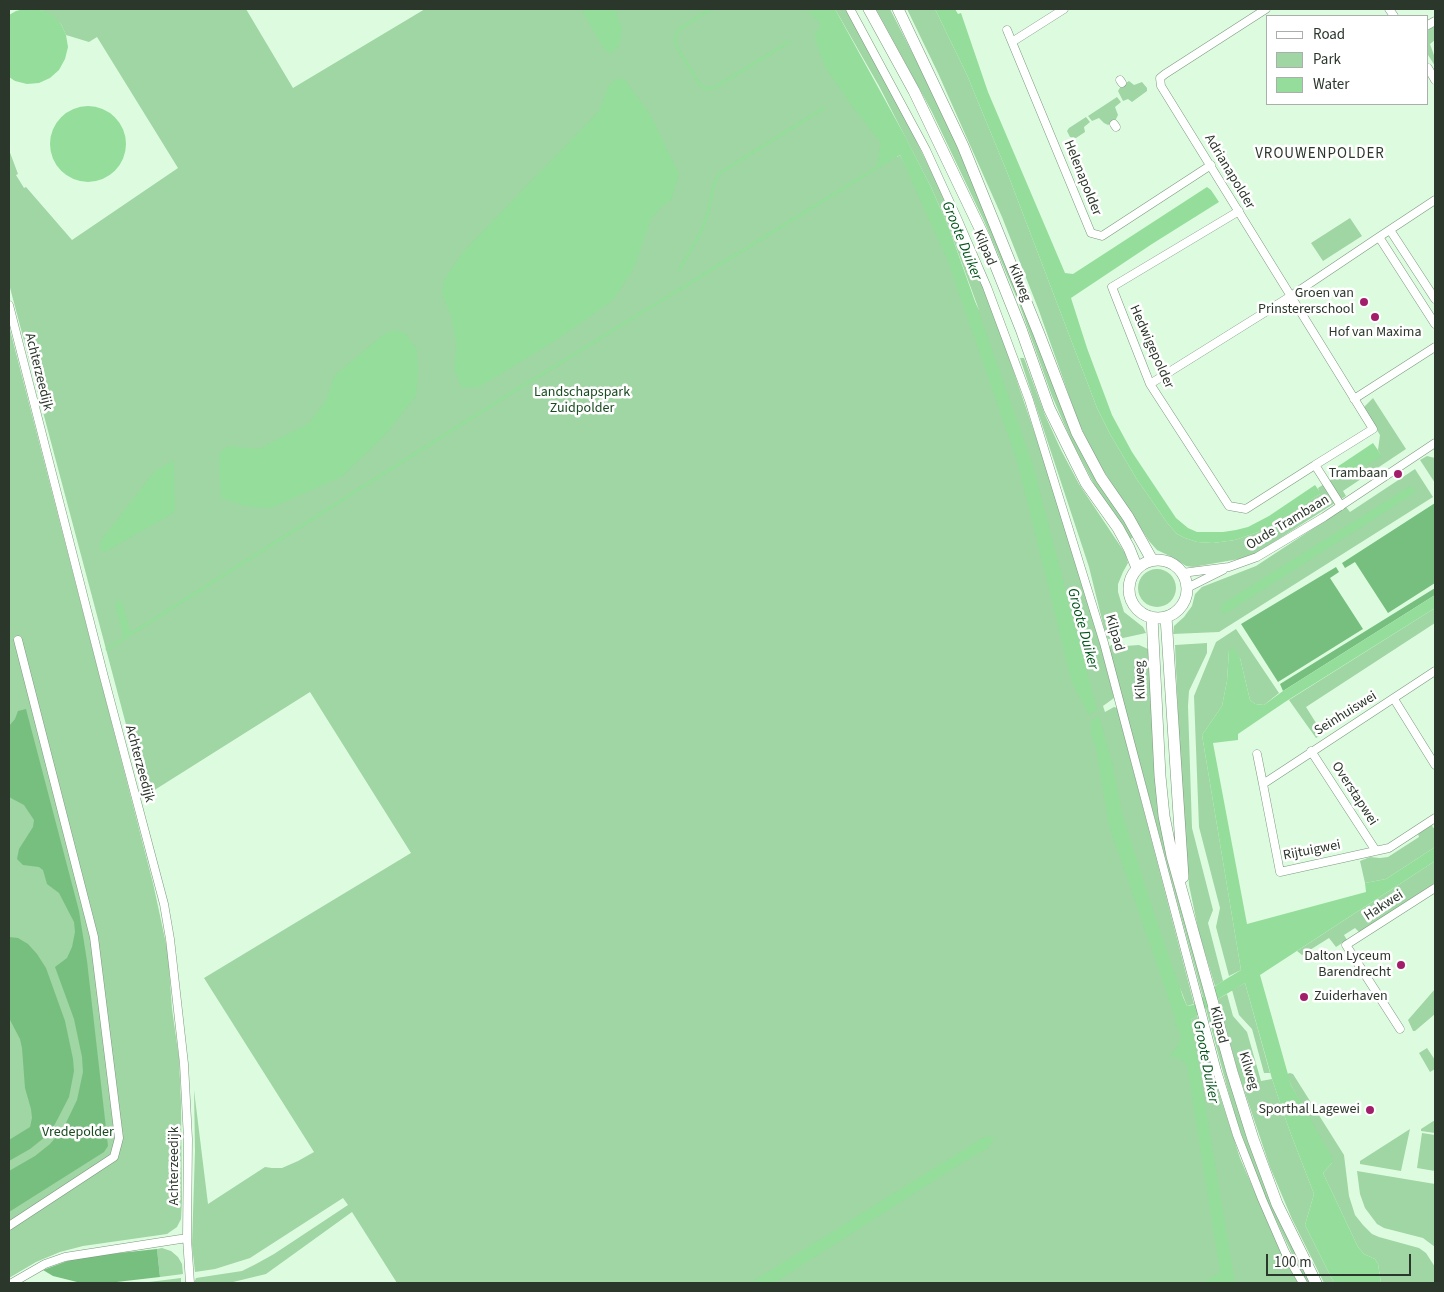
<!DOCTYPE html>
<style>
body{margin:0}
#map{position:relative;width:1444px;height:1292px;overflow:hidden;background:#ddfcdf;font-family:"Source Sans 3",sans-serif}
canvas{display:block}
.frame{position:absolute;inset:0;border:10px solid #2c372c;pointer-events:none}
.legend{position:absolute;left:1266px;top:15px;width:162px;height:90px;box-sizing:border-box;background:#fff;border:1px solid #abafab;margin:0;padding:6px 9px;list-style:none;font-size:15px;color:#2c372c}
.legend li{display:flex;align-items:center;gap:10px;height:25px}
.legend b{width:25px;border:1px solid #abafab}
.scale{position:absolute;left:1266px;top:1254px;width:145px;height:22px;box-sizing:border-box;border:2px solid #2c372c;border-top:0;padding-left:6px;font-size:15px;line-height:18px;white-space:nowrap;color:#2c372c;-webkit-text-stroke:4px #fff;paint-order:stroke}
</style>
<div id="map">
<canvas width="1444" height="1292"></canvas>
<div class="frame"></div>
<ul class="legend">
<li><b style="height:6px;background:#fff"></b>Road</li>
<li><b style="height:14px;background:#a0d5a4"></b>Park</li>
<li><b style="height:14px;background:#95dd9b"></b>Water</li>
</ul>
<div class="scale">100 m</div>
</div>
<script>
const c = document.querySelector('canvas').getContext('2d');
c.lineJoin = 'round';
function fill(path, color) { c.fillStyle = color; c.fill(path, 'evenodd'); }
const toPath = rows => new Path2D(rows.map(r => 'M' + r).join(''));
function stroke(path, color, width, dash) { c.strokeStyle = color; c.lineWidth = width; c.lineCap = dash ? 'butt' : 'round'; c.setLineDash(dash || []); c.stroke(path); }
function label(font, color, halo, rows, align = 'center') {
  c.font = font + ' "Source Sans 3",sans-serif'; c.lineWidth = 5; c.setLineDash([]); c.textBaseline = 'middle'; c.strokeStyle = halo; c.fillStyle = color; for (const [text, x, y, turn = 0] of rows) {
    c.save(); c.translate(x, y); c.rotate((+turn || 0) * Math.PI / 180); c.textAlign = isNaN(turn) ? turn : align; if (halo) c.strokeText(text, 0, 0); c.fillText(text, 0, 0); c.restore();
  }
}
const green = toPath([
 [34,9,246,9,293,88,425,9,817,9,897,157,900,155,979,310,949,228,931,187,879,86,835,9,846,9,878,64,947,203,980,279,1002,337,1055,493,1095,624,1114,698,1103,706,1105,712,1114,707,1117,708,1194,1004,1187,1006,1180,988,1194,1045,1191,1020,1197,1015,1216,1084,1240,1158,1273,1234,1298,1283,397,1283,352,1212,266,1274,229,1283,194,1283,196,1278,242,1271,256,1264,274,1254,348,1205,343,1198,250,1258,215,1269,195,1272,192,1245,195,1151,194,1090,208,1204,265,1167,272,1168,282,1168,298,1161,314,1152,204,978,411,853,310,692,145,796,9,284,9,150,18,174,16,175,24,188,26,187,72,240,178,168,97,37,89,42,66,35,61,24,41,10],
 [876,9,890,9,947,121,1034,331,1123,518,1134,537,1130,539,1097,490,1072,442,1052,396,1018,301,984,221,932,112],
 [907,9,935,9,967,75,1007,172,1097,408,1110,434,1136,478,1168,524,1177,534,1185,538,1197,542,1213,543,1235,540,1258,532,1320,494,1318,488,1338,475,1341,480,1381,455,1378,450,1380,435,1363,408,1373,398,1406,449,1343,491,1346,496,1255,554,1239,559,1193,567,1186,566,1174,558,1157,550,1149,541,1105,473,1094,455,1078,421,1038,308,1002,217,938,73],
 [1435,25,1435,40,1430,44,1435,58,1435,66,1428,55,1428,30],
 [1129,81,1134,85,1142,82,1147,88,1147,91,1132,102,1128,99,1123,101,1118,91,1121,86],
 [1117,97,1121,102,1115,107,1118,115,1115,121,1108,125,1104,123,1099,118,1092,121,1088,116],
 [1086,117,1090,122,1084,127,1085,132,1076,138,1070,137,1067,131,1069,128],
 [1350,218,1362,236,1323,261,1311,243],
 [9,326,153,883,168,953,172,1009,179,1058,181,1103,182,1200,181,1219,177,1227,167,1234,83,1246,60,1252,36,1262,9,1278],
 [1020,358,1024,358,1045,415,1061,450,1079,484,1125,553,1128,563,1123,572,1118,584,1118,592,1124,612,1143,627,1146,633,1123,638,1108,639,1106,636,1089,567],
 [1427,456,1435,458,1435,483,1420,460],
 [1415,469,1433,497,1219,632,1173,634,1174,626,1184,617,1192,606,1195,594,1202,587,1256,566,1346,507,1350,512],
 '1138 588a19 19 0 1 1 38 0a19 19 0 1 1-38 0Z',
 [1435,608,1435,623,1306,707,1323,734,1316,738,1289,700],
 [1236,629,1279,693,1264,705,1255,704,1250,700,1240,658,1229,650,1227,681,1222,706,1202,735,1241,970,1229,976,1216,927,1220,908,1199,827,1194,696,1216,642],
 [1207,643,1207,653,1189,691,1188,706,1192,828,1213,910,1208,923,1223,981,1215,986,1199,933,1189,885,1180,759,1175,645],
 [1125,644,1125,646,1139,645,1148,649,1156,774,1224,1065,1247,1136,1311,1283,1307,1283,1301,1273,1265,1197,1237,1122,1227,1087,1109,648,1111,645],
 [1432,825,1433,828,1435,827,1435,847,1386,879,1365,883,1360,861,1370,857,1380,858,1388,857,1419,837,1418,834],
 [1435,861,1435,883,1359,932,1355,928,1344,935,1347,940,1336,947,1329,938,1302,955,1297,951],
 [1245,983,1270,1073,1264,1073,1252,1029,1239,1015,1232,990],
 [1435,989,1435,1014,1415,1031,1413,1031,1408,1020],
 [1227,994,1233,1016,1247,1032,1261,1081,1272,1079,1289,1129,1314,1194,1305,1225,1334,1283,1324,1283,1292,1219,1270,1167,1238,1072,1218,999],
 [1427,1048,1435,1060,1435,1069,1430,1072,1419,1053],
 [1290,1073,1293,1074,1344,1155,1349,1196,1355,1215,1363,1225,1372,1234,1379,1237,1419,1248,1426,1253,1435,1267,1435,1283,1381,1283,1378,1264,1375,1259,1364,1254,1358,1247,1323,1173,1332,1163,1291,1085,1287,1074],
 [1435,1120,1435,1133,1421,1131,1421,1129],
 [1410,1129,1401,1171,1360,1164,1360,1161],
 [1422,1133,1435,1135,1435,1171,1417,1168],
 [1357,1171,1435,1184,1435,1247,1423,1238,1384,1228,1377,1224,1365,1208,1360,1194],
 [162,1248,171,1251,178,1257,182,1264,183,1274,160,1277,157,1249],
 [181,1278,181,1283,141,1283]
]);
const forest = toPath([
 [1435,503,1435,583,1388,613,1355,562,1345,568,1342,563],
 [1336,567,1339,572,1330,578,1363,629,1278,682,1241,624],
 [1435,588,1435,595,1283,691,1280,684],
 [26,709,79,911,87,961,108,1146,104,1152,9,1212,9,1171,35,1156,50,1144,63,1129,77,1100,83,1072,82,1057,74,1019,55,967,67,958,72,947,75,932,74,922,59,893,47,884,43,870,39,867,23,865,17,859,19,849,33,827,34,820,24,805,9,797,9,726,15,719,18,711],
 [9,937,18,938,28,944,37,954,46,968,65,1021,73,1059,74,1071,69,1097,55,1124,45,1137,30,1149,9,1161,9,1140,30,1127,32,1118,31,1109,25,1088,22,1048,20,1039,9,1018],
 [157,1249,160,1277,108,1283,81,1283,53,1276,43,1270,73,1259,100,1255]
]);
const water = toPath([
 [24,9,41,10,52,15,61,24,66,35,68,47,65,59,59,70,50,78,39,83,27,84,15,81,9,77,9,15,16,11],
 [581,9,615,9,622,28,620,44,611,54,604,49],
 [810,9,835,9,906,138,931,187,949,228,1033,465,1097,710,1089,715,1072,683,1017,461,947,259,900,155,879,168,877,165,881,143,852,106,825,67,815,39,815,32,820,27,818,20,810,15],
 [935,9,955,9,958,14,961,13,988,92,1065,273,1073,274,1207,187,1211,190,1219,202,1152,244,1071,298,1087,348,1112,415,1132,452,1176,518,1188,528,1197,532,1223,532,1236,530,1248,527,1269,516,1315,485,1320,492,1320,494,1272,525,1258,532,1235,540,1213,543,1197,542,1185,538,1177,534,1168,524,1136,478,1110,434,1097,408,1007,172,967,75],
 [616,79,624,79,650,114,679,174,671,200,661,207,651,219,633,270,612,301,558,339,479,387,462,388,454,370,456,345,451,315,442,295,444,280,463,252,599,111,609,85],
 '50 144a38 38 0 1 1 76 0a38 38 0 1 1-76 0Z',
 [394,330,405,333,417,350,418,375,416,396,385,435,341,477,271,508,245,506,221,498,219,462,220,452,229,446,259,449,309,423,326,400,335,375,384,334],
 [1373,443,1382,456,1341,480,1334,469],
 [174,460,175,512,105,552,100,550,100,544,102,539,155,471],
 [1410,486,1414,488,1415,493,1225,614,1221,611,1222,604],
 [1435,595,1435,608,1285,702,1238,734,1238,740,1213,743,1247,924,1366,892,1365,883,1386,879,1435,847,1435,861,1260,975,1291,1085,1333,1159,1332,1163,1323,1173,1358,1247,1364,1254,1375,1259,1378,1264,1381,1283,1334,1283,1305,1225,1314,1194,1289,1129,1272,1079,1245,983,1218,999,1191,1020,1235,1283,1203,1283,1220,1272,1187,1066,1181,1059,1170,1056,1178,1046,1181,1036,1178,1028,1174,1023,1176,1020,1109,826,1096,749,1091,734,1091,721,1098,716,1101,723,1113,766,1122,813,1153,910,1183,997,1187,1006,1193,1005,1218,984,1241,970,1202,735,1222,706,1227,681,1229,650,1233,647,1240,658,1250,700,1255,704,1264,705,1283,691],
 [118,600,122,602,131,634,124,638,115,605],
 [984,1137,995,1137,988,1148,965,1161,774,1283,750,1283]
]);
const stream = toPath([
 [711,9,682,27,677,32,675,39,677,47,700,85,707,89,714,88,789,42],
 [679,270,700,234,707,216,715,181,720,173,824,108],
 [107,649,495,403,878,167]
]);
const street = toPath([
 [850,9,926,150,957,218,987,287,1029,400,1104,643,1217,1071,1237,1135,1262,1199,1285,1252,1303,1283],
 [1266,9,1165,74,1160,78,1161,86,1373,429,1315,465,1341,506],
 [1389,9,1394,16],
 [1428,25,1435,21],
 [1007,30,1091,233,1102,236,1211,165],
 [1012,42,1064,9],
 [1428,68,1435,80],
 [1120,80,1122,83],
 [1114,124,1116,127],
 [1435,200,1379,237,1435,324],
 [1239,211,1112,287,1150,384,1229,506,1246,509,1315,465],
 [1390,230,1435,299],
 [9,305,104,677,164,904,170,939,184,1064,188,1139,187,1238,190,1283],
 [1150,384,1291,296,1379,237],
 [1354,399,1435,347],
 [1182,573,1229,567,1257,557,1324,517,1435,443],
 [1187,588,1223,570],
 [1435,671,1263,784,1280,872,1389,848,1435,818],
 [1394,699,1435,765],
 [1311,751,1376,851],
 [1257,754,1263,784],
 [1400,1029,1346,945,1435,888],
 [9,1226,114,1157,119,1138,94,937,18,640],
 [12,1283,45,1264,65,1257,187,1238]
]);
const secondary = toPath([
 [869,9,914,91,985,239,1021,329,1049,408,1075,461,1086,483,1118,528,1129,548,1137,568],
 [898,9,963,146,1039,334,1077,433,1101,478,1128,517,1152,560],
 '1129 589a29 29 0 1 1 58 0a29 29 0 1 1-58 0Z',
 [1152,617,1160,776,1164,816,1172,856,1232,1072,1253,1139,1277,1204,1316,1283],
 [1166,617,1183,877]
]);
const markers = [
 [1364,302,5,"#a21e6b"],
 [1375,317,5,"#a21e6b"],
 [1398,474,5,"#a21e6b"],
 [1401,965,5,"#a21e6b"],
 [1304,997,5,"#a21e6b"],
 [1370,1110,5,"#a21e6b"]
];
const streetNames = [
 ["Adrianapolder",1229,172,59],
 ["Helenapolder",1082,178,68],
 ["Kilpad",984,248,67],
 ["Kilweg",1019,283,68],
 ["Hedwigepolder",1151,347,66],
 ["Achterzeedijk",38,372,76],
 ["Oude Trambaan",1288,523,-31],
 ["Kilpad",1114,633,74],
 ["Kilweg",1141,680,-92],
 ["Seinhuiswei",1346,714,-32],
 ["Achterzeedijk",139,764,75],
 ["Overstapwei",1354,794,57],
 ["Rijtuigwei",1312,851,-11],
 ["Hakwei",1384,906,-33],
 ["Kilpad",1218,1025,76],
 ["Kilweg",1248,1071,73],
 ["Achterzeedijk",175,1166,-90]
];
const poiNames = [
 ["Groen van",1354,294],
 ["Prinstererschool",1354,310],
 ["Hof van Maxima",1375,333,"center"],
 ["Trambaan",1388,474],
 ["Dalton Lyceum",1391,957],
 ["Barendrecht",1391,973],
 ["Zuiderhaven",1314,997,"left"],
 ["Sporthal Lagewei",1360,1110]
];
const parkNames = [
 ["Landschapspark",582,393],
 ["Zuidpolder",582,409],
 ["Vredepolder",78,1133]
];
const neighbourhoodNames = [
 ["VROUWENPOLDER",1320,155]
];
const waterNames = [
 ["Groote Duiker",961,241,68],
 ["Groote Duiker",1082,629,75],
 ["Groote Duiker",1205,1062,79]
];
fill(green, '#a0d5a4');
fill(forest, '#77bf7f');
fill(water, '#95dd9b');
stroke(stream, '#95dd9b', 3);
stroke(street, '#7c987e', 9);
stroke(secondary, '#7c987e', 12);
stroke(street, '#fff', 8);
stroke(secondary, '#fff', 11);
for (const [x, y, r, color] of markers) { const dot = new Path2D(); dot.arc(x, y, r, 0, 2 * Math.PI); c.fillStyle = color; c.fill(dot); stroke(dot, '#fff', 2); }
label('14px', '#2c372c', '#fff', streetNames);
label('14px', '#2c372c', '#fff', poiNames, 'right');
label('14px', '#194b21', '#fff', parkNames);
c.letterSpacing = '1px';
label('15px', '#2c372c', '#fff', neighbourhoodNames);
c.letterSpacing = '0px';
label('italic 15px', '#005419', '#fff', waterNames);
</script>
